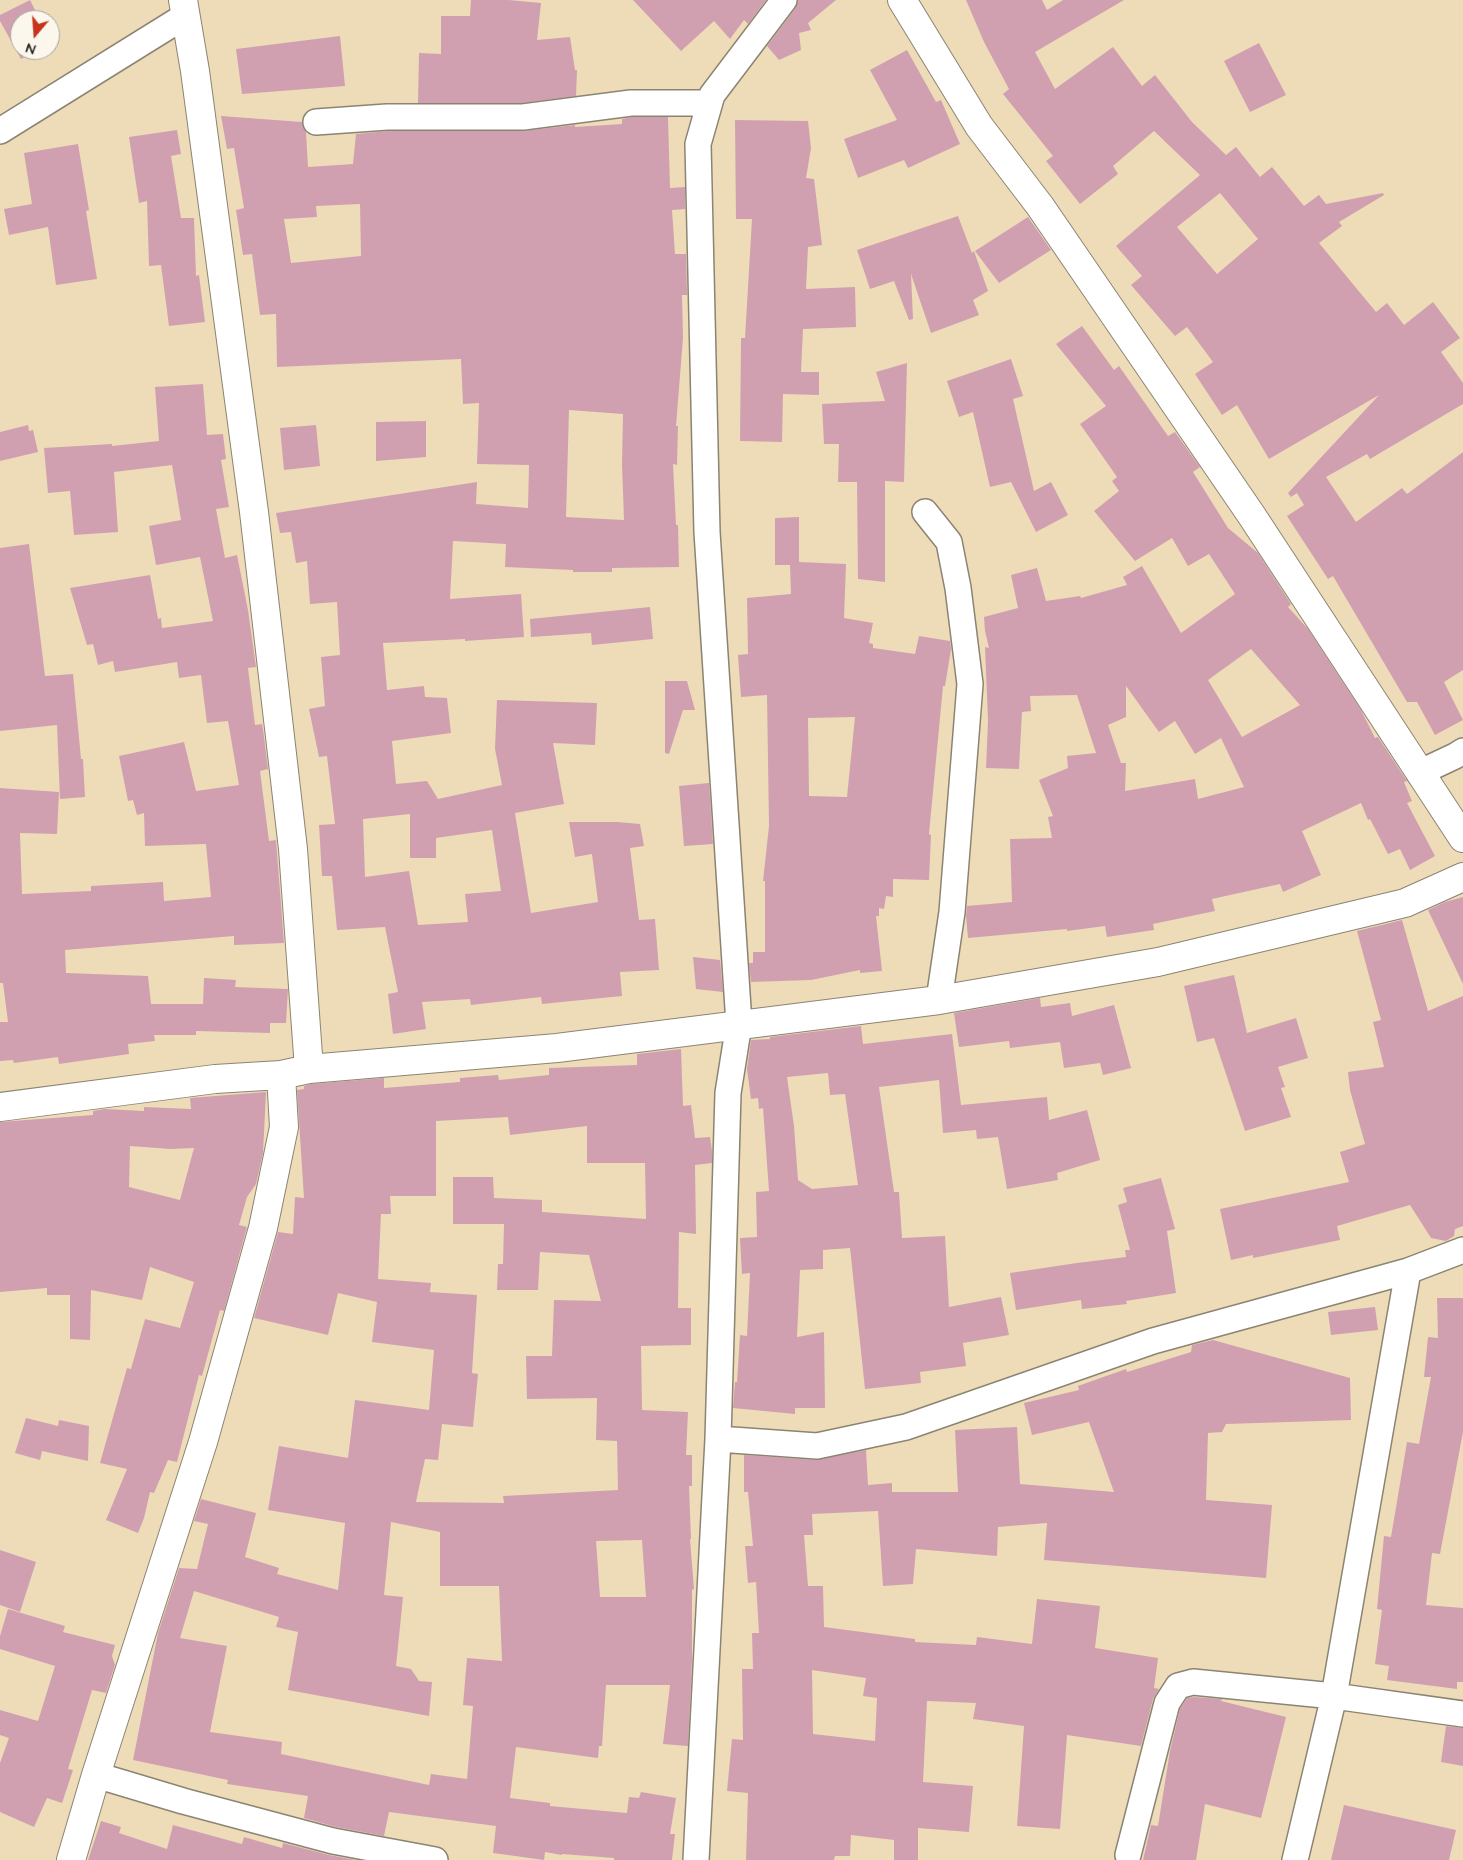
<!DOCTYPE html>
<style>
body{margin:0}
#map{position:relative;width:1463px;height:1860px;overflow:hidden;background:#eedcb9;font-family:"Architects Daughter",sans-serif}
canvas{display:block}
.north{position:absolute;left:10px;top:10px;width:50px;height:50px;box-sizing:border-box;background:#fbf7ec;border:1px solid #a8a59f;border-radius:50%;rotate:198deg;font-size:14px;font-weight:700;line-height:20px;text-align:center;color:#2b2b2b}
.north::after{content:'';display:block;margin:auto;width:18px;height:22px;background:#c8321e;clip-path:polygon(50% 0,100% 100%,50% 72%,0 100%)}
</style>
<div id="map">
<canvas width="1463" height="1860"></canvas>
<div class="north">N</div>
</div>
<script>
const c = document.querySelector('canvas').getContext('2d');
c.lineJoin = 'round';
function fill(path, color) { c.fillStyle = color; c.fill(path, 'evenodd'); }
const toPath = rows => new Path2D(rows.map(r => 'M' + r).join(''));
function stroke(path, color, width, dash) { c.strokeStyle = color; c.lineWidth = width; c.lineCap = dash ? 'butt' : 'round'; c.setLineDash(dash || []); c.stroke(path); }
const building = toPath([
 [30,0,40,20,20,20,20,50,38,50,21,59,0,21,0,15],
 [471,0,509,0,541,3,537,40,570,37,575,70,577,70,576,96,522,103,418,103,419,53,441,54,441,16,470,16],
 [633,0,766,0,748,24,744,20,730,39,714,21,681,51],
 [798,0,836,0,808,23,811,30,799,33,801,50,779,60,767,46,795,9],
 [966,0,1042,0,1047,10,1063,0,1124,0,1035,52,1055,89,1113,47,1142,86,1155,75,1192,122,1226,155,1236,147,1260,177,1272,167,1304,206,1319,195,1326,204,1383,193,1384,195,1339,222,1342,226,1319,243,1376,312,1387,303,1404,325,1433,302,1460,338,1441,352,1463,383,1463,404,1370,459,1367,454,1326,477,1356,522,1402,488,1407,494,1463,452,1463,670,1444,682,1463,720,1435,735,1417,702,1407,702,1333,576,1328,579,1287,516,1304,505,1297,493,1291,497,1288,493,1379,395,1269,459,1237,405,1222,415,1195,374,1213,362,1187,327,1175,336,1131,285,1142,276,1116,246,1200,175,1154,131,1113,166,1118,174,1080,204,1046,161,1053,156,1003,94,1009,89,984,42],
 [1220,193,1258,239,1217,274,1177,227],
 [340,36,345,86,242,94,236,49],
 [1259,43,1286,95,1250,112,1224,61],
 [907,50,936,102,941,100,960,144,908,168,904,160,858,178,844,139,897,120,870,70],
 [221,116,302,122,306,132,308,167,353,164,356,134,388,131,523,131,575,125,575,127,622,124,622,119,632,117,668,117,670,188,685,187,685,209,672,210,675,254,686,254,687,294,687,295,682,295,683,338,676,426,678,426,677,465,673,464,676,525,678,525,679,567,612,568,612,572,573,572,573,570,505,567,506,544,453,541,450,599,521,594,524,637,465,641,465,639,383,643,387,690,424,686,425,697,447,698,451,733,392,741,396,784,427,781,438,799,502,785,495,749,497,700,597,703,595,745,553,743,564,804,515,813,531,913,598,902,592,854,575,857,569,822,618,822,640,824,644,846,630,848,639,920,655,919,659,970,620,972,622,996,542,1004,541,997,471,1005,470,999,422,1002,426,1029,393,1034,388,994,398,992,385,927,337,930,332,876,322,876,319,825,335,824,327,756,319,757,309,709,325,706,321,657,340,655,337,602,310,604,307,561,296,563,291,532,280,533,276,513,477,482,476,504,528,508,529,465,477,464,479,403,463,404,461,359,277,367,276,314,260,315,252,254,243,255,236,210,244,208,234,148,227,149],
 [360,204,361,256,291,263,284,219,317,217,316,206],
 [569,410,623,414,622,464,624,520,566,517],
 [410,814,410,858,436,858,436,838,492,830,501,891,465,894,468,922,418,925,409,871,365,877,363,819],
 [735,120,808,121,811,148,806,178,814,179,822,245,808,247,806,289,855,287,856,327,803,329,801,372,819,372,819,395,783,394,782,442,740,441,741,338,745,338,752,219,736,219],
 [177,130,181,154,171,156,181,218,194,218,196,276,199,275,205,322,169,326,161,265,149,266,147,201,139,203,129,137],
 [78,144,89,210,86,211,97,279,56,285,48,227,9,235,4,209,32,204,24,153],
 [958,216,972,253,974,251,988,291,973,300,979,315,931,333,911,274,913,319,909,320,894,281,870,289,857,250],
 [1028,217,1051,250,999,283,975,251],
 [1082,326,1114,370,1119,366,1168,436,1175,432,1200,467,1193,472,1228,528,1258,553,1291,604,1288,607,1308,629,1361,710,1375,738,1378,737,1407,781,1404,782,1412,801,1407,803,1435,856,1410,870,1400,849,1388,854,1370,819,1368,820,1361,803,1302,831,1321,875,1283,892,1280,884,1212,899,1215,911,1153,924,1154,930,1107,937,1105,926,1067,931,1067,929,968,938,966,916,967,906,1012,902,1010,839,1052,838,1048,817,1053,816,1039,780,1068,768,1067,756,1096,753,1077,695,1030,696,1031,711,1022,712,1019,769,986,768,988,721,985,647,989,648,985,631,984,617,1018,608,1011,575,1037,568,1046,601,1080,596,1081,598,1127,585,1123,577,1142,566,1181,633,1235,594,1209,554,1188,566,1172,538,1135,561,1094,511,1119,491,1112,481,1117,477,1080,424,1106,406,1056,344],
 [1251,649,1300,705,1242,737,1208,680],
 [1126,686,1159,732,1175,721,1195,754,1221,738,1244,787,1198,799,1195,779,1125,791,1126,763,1121,763,1108,725,1126,717],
 [1011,359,1023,396,1013,399,1034,491,1051,482,1068,515,1036,532,1011,482,990,487,973,412,959,417,947,381],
 [907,363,904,482,885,481,885,582,858,579,857,482,838,482,839,444,824,444,822,404,885,401,876,372],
 [203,384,207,435,223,434,226,459,221,460,229,507,216,509,225,558,237,555,248,610,256,667,248,668,255,725,262,724,263,729,268,769,260,771,269,841,276,840,284,943,234,945,234,936,65,950,66,973,148,976,151,1004,203,1004,204,978,236,980,235,987,288,989,286,1023,270,1023,270,1033,196,1031,196,1035,154,1035,155,1041,128,1044,129,1054,59,1064,58,1057,14,1063,13,1060,0,1061,0,1022,8,1022,3,983,0,983,0,788,59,792,57,834,20,833,22,894,91,891,91,886,163,882,164,901,211,897,206,844,145,846,144,813,137,815,133,800,128,801,119,756,184,742,196,791,239,785,228,721,207,723,201,675,179,678,177,662,115,672,113,661,98,665,93,644,87,645,70,588,150,575,158,619,161,618,162,628,213,621,200,557,156,565,149,526,181,520,172,465,114,472,118,532,74,535,70,491,48,493,44,448,112,444,112,446,159,441,155,387],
 [426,421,426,457,376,461,376,422],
 [28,425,29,431,33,430,38,452,0,461,0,432],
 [316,425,320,466,284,470,280,428],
 [799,517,799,562,846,564,844,618,873,623,869,643,873,644,873,648,915,654,919,636,950,641,951,649,945,686,943,686,929,834,931,835,929,880,893,879,893,897,886,896,884,909,879,908,879,916,876,916,882,971,860,973,860,970,811,980,751,982,749,963,753,963,753,952,765,952,765,881,763,881,769,826,767,695,741,697,738,655,748,654,747,598,791,594,790,565,775,565,775,518],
 [855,717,847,797,809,796,808,718],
 [29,544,45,676,73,674,81,759,83,759,85,797,60,799,57,725,0,731,0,548],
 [650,607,653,639,592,645,591,633,531,637,530,619],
 [665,681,687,681,695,710,683,710,669,754,665,753],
 [709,783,713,844,684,846,679,786],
 [1463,897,1463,984,1428,910,1445,902],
 [1402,920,1428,1011,1463,996,1463,1226,1455,1229,1454,1236,1446,1241,1431,1238,1410,1205,1337,1226,1340,1240,1253,1258,1253,1255,1231,1260,1220,1209,1349,1182,1340,1152,1365,1144,1350,1090,1348,1072,1384,1067,1373,1022,1381,1020,1357,931],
 [693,957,720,960,723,992,696,989],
 [1234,975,1247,1033,1296,1018,1308,1058,1278,1067,1285,1087,1281,1088,1291,1117,1245,1131,1214,1038,1197,1042,1184,986],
 [1040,998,1041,1007,1070,1003,1072,1016,1114,1005,1131,1068,1103,1075,1100,1063,1064,1068,1060,1042,1010,1048,1009,1041,959,1047,954,1013],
 [861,1026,863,1044,952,1034,961,1105,1047,1097,1049,1120,1087,1110,1100,1160,1057,1173,1058,1180,1007,1189,998,1137,977,1139,976,1130,943,1133,939,1080,879,1087,894,1192,899,1192,902,1238,945,1236,949,1307,1001,1297,1009,1335,963,1343,966,1366,920,1372,921,1383,865,1389,850,1248,823,1250,823,1269,800,1270,797,1337,824,1332,825,1408,795,1408,795,1414,733,1408,735,1382,737,1382,740,1335,747,1336,750,1273,742,1274,740,1238,757,1237,756,1192,769,1191,763,1108,759,1109,758,1098,751,1099,747,1069,751,1040,770,1039,770,1037],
 [828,1073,830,1095,845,1094,858,1185,812,1189,798,1180,794,1126,787,1077],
 [681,1049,683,1106,691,1105,695,1138,710,1137,712,1151,712,1163,695,1165,696,1234,679,1232,678,1308,691,1308,691,1345,641,1346,642,1410,688,1412,686,1455,692,1455,692,1486,689,1486,691,1539,690,1539,694,1589,692,1590,692,1661,688,1746,663,1744,670,1685,606,1685,602,1746,599,1746,598,1758,516,1747,510,1798,550,1803,550,1806,627,1813,629,1797,639,1798,641,1792,676,1798,670,1834,675,1834,672,1860,614,1860,614,1858,562,1854,562,1855,545,1852,544,1860,493,1853,496,1826,389,1812,384,1836,336,1827,304,1818,308,1796,227,1784,228,1780,133,1760,158,1633,179,1568,197,1569,208,1524,194,1521,201,1499,256,1513,245,1557,279,1568,277,1574,338,1590,345,1523,268,1510,279,1446,348,1458,355,1400,429,1410,434,1350,372,1342,377,1302,338,1293,328,1335,254,1318,278,1232,293,1234,295,1197,304,1198,297,1090,304,1089,304,1086,311,1084,384,1078,384,1088,460,1082,460,1078,498,1075,499,1080,549,1075,549,1068,637,1065,637,1054],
 [508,1117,510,1135,587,1126,587,1163,645,1163,646,1219,542,1212,542,1200,494,1198,493,1177,453,1177,453,1224,504,1224,503,1264,498,1264,497,1290,538,1290,540,1252,589,1255,601,1301,554,1300,552,1356,526,1356,527,1399,597,1398,596,1440,617,1441,618,1490,503,1496,504,1503,416,1502,425,1459,438,1460,442,1424,473,1427,478,1374,472,1373,477,1295,430,1292,431,1283,378,1279,381,1214,391,1214,390,1196,436,1196,436,1121],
 [391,1522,440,1532,440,1586,499,1586,502,1661,467,1658,463,1705,473,1706,467,1779,431,1774,429,1785,281,1754,282,1742,210,1732,227,1646,180,1638,194,1591,279,1617,276,1627,298,1632,288,1690,429,1716,432,1682,419,1681,411,1669,396,1666,403,1597,384,1595],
 [642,1540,646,1597,600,1597,596,1541],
 [266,1092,263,1153,256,1184,247,1197,239,1225,247,1227,224,1311,220,1310,202,1376,199,1375,177,1462,168,1460,154,1493,150,1492,144,1518,138,1533,106,1520,127,1469,100,1463,127,1368,131,1369,145,1319,180,1328,194,1282,150,1267,142,1300,91,1290,90,1340,70,1339,70,1295,47,1295,47,1288,0,1292,0,1122,93,1115,93,1111,105,1109,144,1111,144,1107,191,1109,190,1098],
 [130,1146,171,1149,194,1148,180,1200,129,1187],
 [1161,1178,1175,1229,1167,1231,1176,1293,1126,1301,1127,1304,1082,1309,1081,1300,1016,1310,1010,1273,1077,1263,1126,1257,1125,1250,1130,1250,1118,1205,1127,1202,1123,1188],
 [1437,1298,1463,1298,1463,1432,1440,1554,1432,1553,1426,1605,1463,1608,1463,1682,1457,1682,1457,1689,1387,1680,1389,1666,1375,1664,1382,1610,1377,1609,1384,1536,1391,1537,1407,1442,1419,1444,1431,1377,1424,1377,1428,1337,1438,1338],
 [1375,1307,1378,1330,1331,1335,1328,1312],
 [1213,1340,1350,1378,1351,1420,1226,1424,1222,1432,1208,1433,1206,1500,1272,1505,1266,1578,1044,1560,1047,1523,998,1527,997,1556,916,1549,913,1584,883,1586,878,1511,812,1514,813,1535,804,1535,808,1586,823,1586,824,1627,915,1639,915,1642,976,1645,977,1637,1032,1644,1037,1599,1100,1606,1095,1648,1158,1658,1154,1688,1159,1689,1153,1699,1141,1746,1067,1735,1060,1829,1017,1826,1024,1726,973,1719,976,1703,927,1701,923,1782,973,1786,969,1832,918,1828,918,1860,894,1860,894,1840,851,1835,850,1856,835,1856,834,1860,746,1860,748,1793,727,1791,732,1739,743,1740,742,1669,753,1669,752,1633,759,1633,756,1582,748,1583,745,1546,753,1546,748,1492,744,1492,744,1455,816,1460,866,1450,868,1485,892,1483,892,1492,958,1492,955,1430,1017,1427,1020,1484,1114,1492,1089,1422,1032,1435,1024,1403,1079,1390,1078,1386,1126,1369,1127,1372,1191,1352,1192,1345],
 [812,1670,866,1678,863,1696,877,1698,875,1741,813,1734],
 [26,1418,58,1426,59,1420,89,1426,88,1461,42,1451,40,1460,15,1453],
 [0,1550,36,1562,20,1612,0,1605],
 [8,1609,65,1626,63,1632,115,1645,112,1656,115,1665,106,1693,92,1690,68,1769,73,1770,62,1803,47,1798,34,1827,0,1812,0,1763,9,1738,0,1735,0,1710,38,1721,55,1666,0,1649,0,1636],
 [1194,1697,1222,1699,1221,1701,1286,1717,1261,1818,1205,1804,1196,1860,1143,1860,1151,1825,1158,1826,1170,1751,1180,1709,1187,1698],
 [1446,1726,1463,1728,1463,1766,1441,1762],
 [1344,1805,1456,1830,1449,1860,1331,1860],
 [101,1821,121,1827,119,1833,167,1849,173,1825,242,1844,244,1837,282,1848,283,1843,329,1855,356,1860,88,1860]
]);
const minor = toPath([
 [316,122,387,117,523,117,631,103,709,103],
 [0,131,185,16],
 [925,512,949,542,958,588,970,684,952,912,939,1000],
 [1419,773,1455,756,1463,751],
 [718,1439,817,1446,906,1427,1153,1341,1408,1271,1463,1250],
 [96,1775,183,1801,333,1841,435,1860],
 [1128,1855,1167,1703,1178,1686,1193,1682,1334,1696,1463,1714],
 [696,1860,718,1439,728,1093,739,1024,707,532,698,144,712,95,784,0],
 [1295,1860,1334,1696,1408,1271]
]);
const tertiary = toPath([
 [183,0,195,71,254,512,293,849,309,1069],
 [902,0,979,126,1040,206,1252,516,1463,838],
 [0,1107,215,1079,281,1075,309,1069,557,1048,939,1000,1158,962,1405,903,1463,877],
 [71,1860,96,1775,203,1442,263,1228,284,1127,281,1075]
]);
fill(building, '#d0a0b1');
stroke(minor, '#8c8472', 28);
stroke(tertiary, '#8c8472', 30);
stroke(minor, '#fff', 25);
stroke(tertiary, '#fff', 28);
</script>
